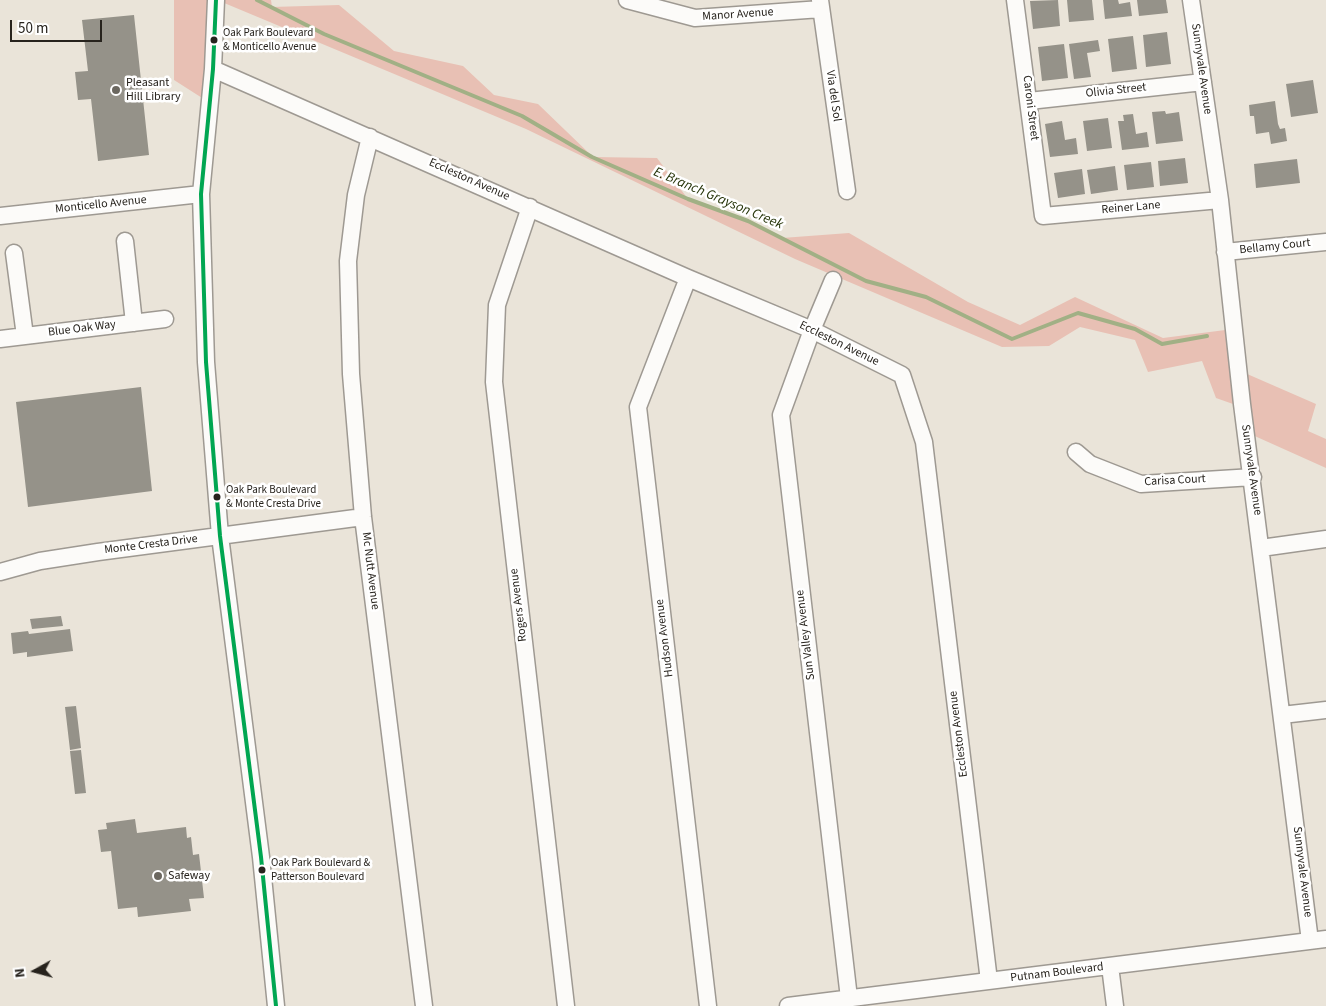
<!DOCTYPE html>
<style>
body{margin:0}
#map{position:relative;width:1326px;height:1006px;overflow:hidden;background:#eae4d9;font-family:"Source Sans 3",sans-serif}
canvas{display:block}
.north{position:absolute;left:10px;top:946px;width:50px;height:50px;-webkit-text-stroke:4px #fff;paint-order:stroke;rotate:263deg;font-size:14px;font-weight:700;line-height:20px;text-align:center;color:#27231d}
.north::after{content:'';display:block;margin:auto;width:18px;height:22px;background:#27231d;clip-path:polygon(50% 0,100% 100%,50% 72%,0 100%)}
.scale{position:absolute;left:10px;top:20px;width:92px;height:22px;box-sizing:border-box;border:2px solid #27231d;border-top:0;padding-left:6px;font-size:15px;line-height:18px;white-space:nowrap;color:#27231d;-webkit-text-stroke:4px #fff;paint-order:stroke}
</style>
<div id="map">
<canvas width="1326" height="1006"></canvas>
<div class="north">N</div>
<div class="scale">50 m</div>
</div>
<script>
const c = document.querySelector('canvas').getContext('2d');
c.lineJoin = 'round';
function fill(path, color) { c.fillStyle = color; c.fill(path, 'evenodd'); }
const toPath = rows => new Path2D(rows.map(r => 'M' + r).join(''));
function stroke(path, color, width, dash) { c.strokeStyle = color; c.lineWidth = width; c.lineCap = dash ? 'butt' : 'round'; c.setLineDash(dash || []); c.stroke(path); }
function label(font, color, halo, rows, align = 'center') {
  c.font = font + ' "Source Sans 3",sans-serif'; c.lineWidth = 5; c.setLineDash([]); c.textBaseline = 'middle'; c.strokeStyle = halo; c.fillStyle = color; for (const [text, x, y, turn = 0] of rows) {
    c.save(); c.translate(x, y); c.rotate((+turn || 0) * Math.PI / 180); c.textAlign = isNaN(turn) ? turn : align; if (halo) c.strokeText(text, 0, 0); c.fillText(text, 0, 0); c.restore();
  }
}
const forest = toPath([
 [174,0,216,0,210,103,174,80],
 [217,0,271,0,272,7,339,5,394,51,463,66,494,95,538,104,593,157,657,158,688,199,748,221,782,238,849,233,968,302,1020,325,1075,297,1163,338,1233,329,1238,370,1316,404,1308,431,1326,439,1326,468,1248,433,1242,404,1233,404,1216,398,1202,361,1148,372,1135,340,1080,327,1049,346,1002,347,795,259,526,129]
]);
const stream = toPath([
 [257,0,324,34,522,116,592,157,688,199,748,221,866,281,926,297,1012,339,1078,313,1135,329,1162,344,1207,336]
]);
const building = toPath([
 [1058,0,1060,26,1033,29,1030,1],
 [1067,0,1092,0,1094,20,1069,22],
 [1103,0,1118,0,1119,4,1130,2,1132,16,1105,19],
 [1137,0,1166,0,1168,13,1139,16],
 [134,15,149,155,98,161,91,99,78,100,75,72,88,71,82,20],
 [1167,32,1171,64,1146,67,1143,35],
 [1133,36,1137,69,1112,72,1108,39],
 [1098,40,1100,51,1087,53,1091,77,1074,79,1069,44],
 [1064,44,1068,78,1042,81,1038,47],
 [1313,80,1318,113,1291,117,1286,84],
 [1275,101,1278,124,1280,129,1285,128,1287,141,1271,144,1269,132,1256,134,1254,116,1250,116,1249,105],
 [1165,111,1166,114,1179,112,1183,141,1156,144,1152,112],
 [1133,114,1136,134,1147,132,1149,147,1122,150,1118,121,1124,121,1123,115],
 [1108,118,1112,148,1087,151,1083,121],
 [1062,121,1065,140,1076,138,1078,154,1050,157,1045,124],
 [1185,158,1188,183,1160,186,1158,161],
 [1297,159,1300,183,1256,188,1254,164],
 [1151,162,1154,187,1127,190,1124,165],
 [1115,166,1118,190,1091,194,1087,170],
 [1082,169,1085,194,1058,198,1054,173],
 [141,387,152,491,28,507,16,402],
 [61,616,63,626,32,629,30,619],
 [70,629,73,651,27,657,27,652,13,654,11,633,28,631,29,634],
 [76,706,81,748,70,750,65,707],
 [81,750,86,793,75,794,70,751],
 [135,819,137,833,186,827,187,838,191,837,193,855,199,854,204,898,189,899,191,911,138,917,137,907,118,909,111,851,101,852,98,830,107,829,106,823]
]);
const minor = toPath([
 [216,0,213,69,201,194,206,362,220,536,261,857,276,1006],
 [627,0,695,18,821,9],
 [820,0,847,191],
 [1015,0,1043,216,1220,200],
 [1191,0,1220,200,1242,404,1310,941],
 [213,69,688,278,812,330,902,375,924,442,989,981],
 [1029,101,1203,82],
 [370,137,356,195,348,261,351,374,363,517,424,1006],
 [530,207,497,305,494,382,566,1006],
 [0,216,201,194],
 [125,241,134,323],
 [1225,252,1326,242],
 [14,253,25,336],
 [688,278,638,407,708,1006],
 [833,280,812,330,781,415,849,998],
 [0,339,165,319],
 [1076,452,1090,464,1141,484,1253,477],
 [1261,548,1326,539],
 [0,572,40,561,98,552,363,517],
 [1282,715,1326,710],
 [1110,966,1115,1006],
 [788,1006,1326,939]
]);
const bus1 = toPath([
 [216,0,213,69,201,194,206,362,220,536,261,857,276,1006]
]);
const markers = [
 [214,40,4.5,"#27231d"],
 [116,90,5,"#6b675f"],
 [217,497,4.5,"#27231d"],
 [262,870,4.5,"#27231d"],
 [158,876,5,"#6b675f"]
];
const busNames = [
 ["Oak Park Boulevard",223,34],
 ["& Monticello Avenue",223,48],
 ["Oak Park Boulevard",226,491],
 ["& Monte Cresta Drive",226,505],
 ["Oak Park Boulevard &",271,864],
 ["Patterson Boulevard",271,878]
];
const streetNames = [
 ["Manor Avenue",738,15,-4],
 ["Sunnyvale Avenue",1201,69,82],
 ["Olivia Street",1116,91,-6],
 ["Via del Sol",833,96,82],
 ["Caroni Street",1030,108,83],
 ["Eccleston Avenue",469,180,24],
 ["Monticello Avenue",101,205,-6],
 ["Reiner Lane",1131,208,-5],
 ["Bellamy Court",1275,247,-6],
 ["Blue Oak Way",82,329,-7],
 ["Eccleston Avenue",839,344,26],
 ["Sunnyvale Avenue",1251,470,82],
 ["Carisa Court",1175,481,-3],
 ["Monte Cresta Drive",151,545,-7],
 ["Mc Nutt Avenue",370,571,83],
 ["Rogers Avenue",519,605,-97],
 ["Sun Valley Avenue",806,635,-97],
 ["Hudson Avenue",665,638,-97],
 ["Eccleston Avenue",959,734,-97],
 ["Sunnyvale Avenue",1302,872,83],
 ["Putnam Boulevard",1057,973,-7]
];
const poiNames = [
 ["Pleasant",126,83],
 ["Hill Library",126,97],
 ["Safeway",168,876]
];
const waterNames = [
 ["E. Branch Grayson Creek",718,199,23]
];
fill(forest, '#e8c0b4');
stroke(stream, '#a1b085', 4);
fill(building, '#959289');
stroke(minor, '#9e9992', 19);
stroke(minor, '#fcfbf9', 16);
stroke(bus1, '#00a651', 4);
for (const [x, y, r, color] of markers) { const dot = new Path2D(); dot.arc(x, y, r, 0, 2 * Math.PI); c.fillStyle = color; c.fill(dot); stroke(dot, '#fff', 2); }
label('11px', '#27231d', '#fff', busNames, 'left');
label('12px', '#27231d', '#fff', streetNames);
label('12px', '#27231d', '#fff', poiNames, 'left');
label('italic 14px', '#243307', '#fff', waterNames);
</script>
